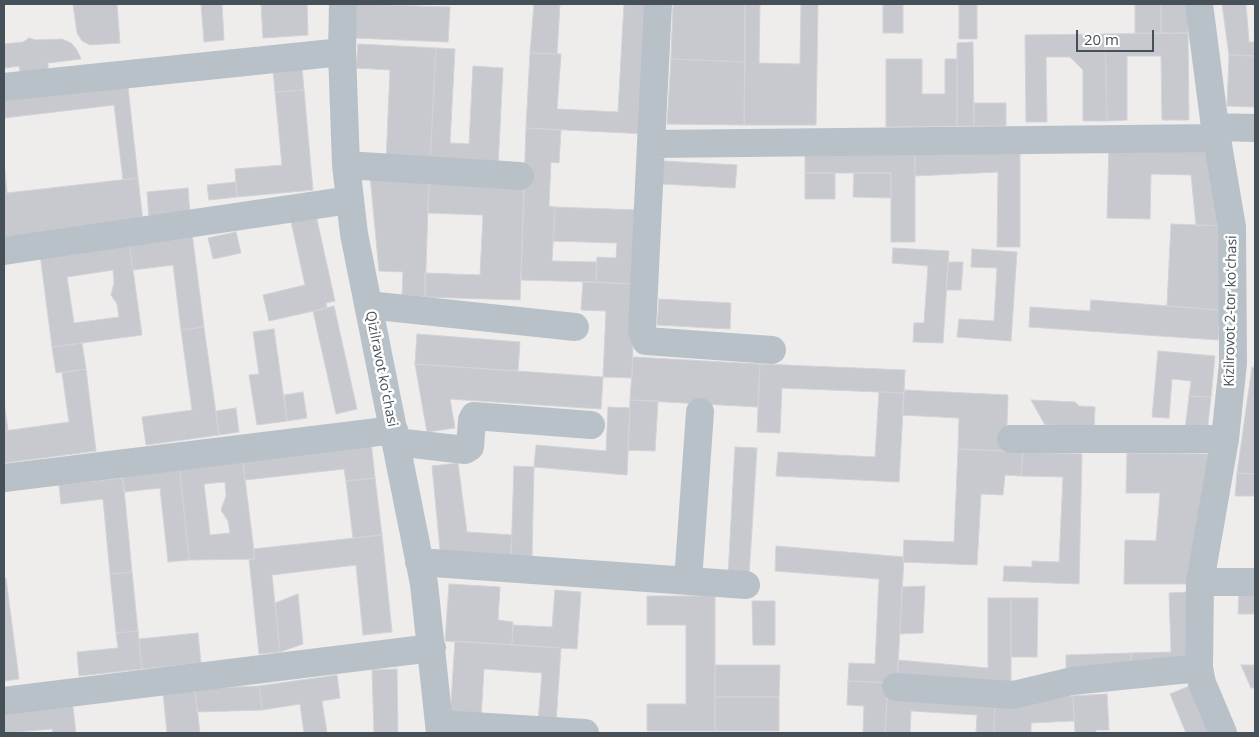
<!DOCTYPE html>
<meta charset="utf-8">
<style>
body{margin:0}
#map{position:relative;width:1259px;height:737px;overflow:hidden;background:#efecec;font-family:"Open Sans",sans-serif}
canvas{display:block}
.frame{position:absolute;inset:0;border:5px solid #465058;pointer-events:none}
.scale{position:absolute;left:1076px;top:30px;width:78px;height:22px;box-sizing:border-box;border:2px solid #465058;border-top:0;padding-left:6px;font-size:15px;line-height:18px;white-space:nowrap;color:#465058;-webkit-text-stroke:4px #fff;paint-order:stroke}
</style>
<div id="map">
<canvas width="1259" height="737"></canvas>
<div class="frame"></div>
<div class="scale">20 m</div>
</div>
<script>
const c = document.querySelector('canvas').getContext('2d');
c.lineJoin = 'round';
function fill(path, color) { c.fillStyle = color; c.fill(path, 'evenodd'); }
const toPath = rows => new Path2D(rows.map(r => 'M' + r).join(''));
function stroke(path, color, width, dash) { c.strokeStyle = color; c.lineWidth = width; c.lineCap = dash ? 'butt' : 'round'; c.setLineDash(dash || []); c.stroke(path); }
function label(font, color, halo, rows, align = 'center') {
  c.font = font + ' "Open Sans",sans-serif'; c.lineWidth = 5; c.setLineDash([]); c.textBaseline = 'middle'; c.strokeStyle = halo; c.fillStyle = color; for (const [text, x, y, turn = 0] of rows) {
    c.save(); c.translate(x, y); c.rotate((+turn || 0) * Math.PI / 180); c.textAlign = isNaN(turn) ? turn : align; if (halo) c.strokeText(text, 0, 0); c.fillText(text, 0, 0); c.restore();
  }
}
const building = toPath([
 [73,4,117,4,120,43,90,45,82,41,77,33,73,4],
 [201,4,222,4,224,40,204,42,201,4],
 [261,4,307,4,308,35,263,38,261,4],
 [357,4,450,7,448,42,355,38,357,4],
 [534,4,560,4,557,54,530,53,534,4],
 [624,4,653,5,646,134,526,128,530,53,561,54,557,109,618,112,624,4],
 [673,4,745,4,745,62,671,59,673,4],
 [745,4,760,4,759,63,800,64,801,4,818,4,816,125,744,125,745,4],
 [883,4,903,4,903,33,883,33,883,4],
 [959,4,977,4,977,39,959,39,959,4],
 [1135,4,1161,4,1161,33,1135,33,1135,4],
 [1161,4,1188,4,1188,33,1161,33,1161,4],
 [1222,4,1246,4,1249,42,1255,42,1255,56,1229,55,1222,4],
 [1188,33,1189,120,1162,120,1161,56,1127,56,1127,120,1107,121,1105,34,1188,33],
 [1105,34,1107,121,1083,121,1083,70,1070,57,1046,57,1047,122,1026,122,1025,35,1105,34],
 [29,38,36,40,62,39,71,43,77,50,81,59,48,63,48,69,20,72,19,66,4,68,4,44,23,42,29,38],
 [973,42,974,126,957,126,957,43,973,42],
 [358,44,436,48,430,164,386,162,390,70,356,68,358,44],
 [436,48,455,49,450,143,469,144,473,66,503,68,498,167,430,164,436,48],
 [1229,55,1255,56,1255,107,1227,106,1229,55],
 [671,59,745,62,744,125,667,124,671,59],
 [886,59,922,59,922,94,945,94,945,59,957,59,957,126,886,127,886,59],
 [302,67,304,90,275,92,273,70,302,67],
 [127,78,138,178,123,180,114,105,4,118,4,92,127,78],
 [304,90,313,190,237,197,235,169,282,165,275,92,304,90],
 [974,103,1006,103,1006,126,974,126,974,103],
 [526,128,561,130,559,163,551,162,549,206,555,207,552,261,597,262,596,282,521,280,526,128],
 [1109,145,1214,148,1224,226,1196,225,1191,175,1151,174,1150,219,1107,218,1109,145],
 [1020,147,1020,247,997,247,998,172,915,176,915,148,1020,147],
 [805,148,915,148,915,242,891,242,891,173,805,173,805,148],
 [4,160,7,193,138,178,143,222,4,238,4,160],
 [663,161,737,165,735,188,662,184,663,161],
 [805,173,835,173,835,199,805,199,805,173],
 [854,173,891,173,891,198,853,197,854,173],
 [370,175,429,177,425,297,402,295,403,272,379,271,370,175],
 [236,182,237,197,209,200,207,185,236,182],
 [429,184,524,187,520,300,425,297,425,273,480,275,483,215,428,213,429,184],
 [188,188,190,215,149,219,147,192,188,188],
 [555,207,638,210,635,284,596,282,597,257,616,258,617,243,553,241,555,207],
 [315,211,335,301,326,303,327,308,269,321,263,295,305,285,290,217,315,211],
 [1171,224,1224,226,1220,310,1167,306,1171,224],
 [236,232,241,253,213,259,208,238,236,232],
 [192,233,204,327,181,330,173,265,133,270,129,241,192,233],
 [129,241,142,335,52,347,40,254,129,241],
 [113,270,114,283,111,295,117,304,119,317,74,323,67,277,113,270],
 [893,248,949,251,943,343,913,342,914,323,924,323,928,266,892,263,893,248],
 [972,249,1017,252,1011,341,957,337,959,319,994,321,997,268,971,267,972,249],
 [948,262,963,262,961,290,946,290,948,262],
 [583,282,635,284,632,378,603,377,606,311,581,310,583,282],
 [659,299,731,303,730,329,657,325,659,299],
 [1091,300,1220,310,1218,340,1029,327,1030,307,1090,311,1091,300],
 [334,306,357,409,336,414,313,311,334,306],
 [204,327,219,435,146,445,142,417,192,410,181,330,204,327],
 [274,329,287,421,257,425,249,375,259,374,253,332,274,329],
 [417,334,520,342,518,371,415,364,417,334],
 [82,343,86,369,56,373,52,347,82,343],
 [1158,351,1215,356,1211,397,1189,396,1191,381,1172,379,1169,418,1152,417,1158,351],
 [633,357,760,364,758,407,630,400,633,357],
 [415,364,603,377,601,409,450,399,455,428,427,432,415,364],
 [760,364,905,370,904,393,782,388,780,433,757,432,760,364],
 [1252,367,1255,368,1255,474,1237,473,1252,367],
 [86,369,96,451,4,463,4,431,69,422,62,373,86,369],
 [904,390,1008,395,1006,451,958,449,959,418,902,415,904,390],
 [303,392,307,418,287,421,284,395,303,392],
 [879,392,904,393,899,482,776,476,778,452,875,457,879,392],
 [1189,396,1211,397,1207,432,1185,430,1189,396],
 [630,400,658,401,655,451,628,450,630,400],
 [1031,400,1075,402,1079,406,1095,407,1094,427,1045,425,1031,400],
 [4,401,8,430,4,431,4,401],
 [608,407,630,408,627,475,534,467,536,445,606,451,608,407],
 [236,408,239,432,219,435,216,411,236,408],
 [371,441,375,478,346,481,344,469,245,480,242,455,371,441],
 [735,447,757,448,749,577,728,576,735,447],
 [958,449,1023,452,1021,476,1005,475,1003,495,981,494,977,565,903,562,904,540,954,542,958,449],
 [1023,452,1082,454,1079,584,1003,581,1004,566,1032,567,1032,561,1059,562,1063,477,1021,476,1023,452],
 [1127,453,1213,454,1189,584,1124,584,1125,540,1156,541,1160,493,1126,493,1127,453],
 [242,455,255,559,189,560,179,462,242,455],
 [225,482,226,496,221,510,228,521,230,533,210,535,204,484,225,482],
 [179,462,189,560,168,562,160,488,124,492,121,468,179,462],
 [458,463,467,532,512,535,510,564,441,560,432,466,458,463],
 [514,466,534,467,532,558,511,558,514,466],
 [1237,473,1255,474,1255,496,1235,496,1237,473],
 [123,478,132,572,110,574,103,499,61,504,59,485,123,478],
 [375,478,382,535,353,538,346,481,375,478],
 [382,535,392,632,363,635,356,565,272,575,280,652,259,654,249,559,255,559,253,549,382,535],
 [776,546,904,557,897,683,848,681,849,663,875,664,879,579,775,571,776,546],
 [132,572,138,631,116,633,110,574,132,572],
 [4,578,6,578,19,679,4,681,4,578],
 [449,584,500,587,498,620,513,622,512,645,445,641,449,584],
 [925,586,923,633,900,634,902,587,925,586],
 [555,590,581,592,577,649,512,645,513,625,552,627,555,590],
 [1187,592,1189,668,1131,670,1131,653,1171,652,1169,593,1187,592],
 [1239,593,1255,593,1255,614,1238,614,1239,593],
 [298,594,303,644,280,652,275,603,298,594],
 [647,596,715,596,715,731,647,731,647,704,686,704,686,625,647,625,647,596],
 [988,598,1011,598,1011,693,897,683,898,660,988,668,988,598],
 [1011,598,1038,598,1037,657,1011,657,1011,598],
 [752,601,775,601,775,645,753,645,752,601],
 [138,631,142,669,79,676,77,652,118,648,116,633,138,631],
 [198,633,201,663,142,669,139,639,198,633],
 [455,641,561,648,556,723,538,722,542,673,484,669,481,719,450,717,455,641],
 [1131,653,1131,670,1066,672,1066,655,1131,653],
 [715,665,780,665,779,697,715,697,715,665],
 [1241,665,1255,665,1255,688,1251,688,1241,665],
 [397,669,398,733,374,733,372,670,397,669],
 [337,675,340,698,322,701,327,733,304,733,300,704,262,710,259,686,337,675],
 [848,681,888,683,885,733,863,733,864,706,847,705,848,681],
 [1194,684,1214,733,1186,733,1170,694,1194,684],
 [259,686,262,710,197,712,195,689,259,686],
 [195,689,200,733,167,733,163,693,195,689],
 [1107,694,1109,730,1096,730,1096,733,1075,733,1073,696,1107,694],
 [887,695,995,700,994,733,976,733,977,715,911,711,910,733,885,733,887,695],
 [1073,696,1074,721,1031,723,1031,733,994,733,995,700,1073,696],
 [715,697,779,697,779,731,715,731,715,697],
 [72,699,76,733,53,733,52,729,4,733,4,707,72,699]
]);
const minor = toPath([
 [343,4,342,52,346,165,354,234,424,584,440,733],
 [1199,4,1215,127,1232,227,1233,363,1225,439,1200,582,1199,668,1202,683,1223,733],
 [4,87,342,52],
 [1215,127,1255,128],
 [651,144,658,4],
 [346,165,520,176],
 [4,251,350,200],
 [368,305,575,327],
 [772,350,646,341,642,331,651,144,1218,138],
 [1011,439,1225,439],
 [396,442,465,450,470,447,472,420,474,416,591,425],
 [4,478,394,430],
 [419,562,746,585],
 [688,581,700,412],
 [1200,582,1255,582],
 [896,687,1013,695,1072,681,1199,668],
 [4,701,432,648],
 [440,724,585,733]
]);
const streetNames = [
 ["Kizilrovot 2-tor koʻchasi",1231,311,-89],
 ["Qizilravot koʻchasi",381,369,79]
];
fill(building, '#c7c9cf');
stroke(building, '#d1d3d7', 1);
stroke(minor, '#b9c1c8', 28);
label('14px', '#465058', '#fff', streetNames);
</script>
